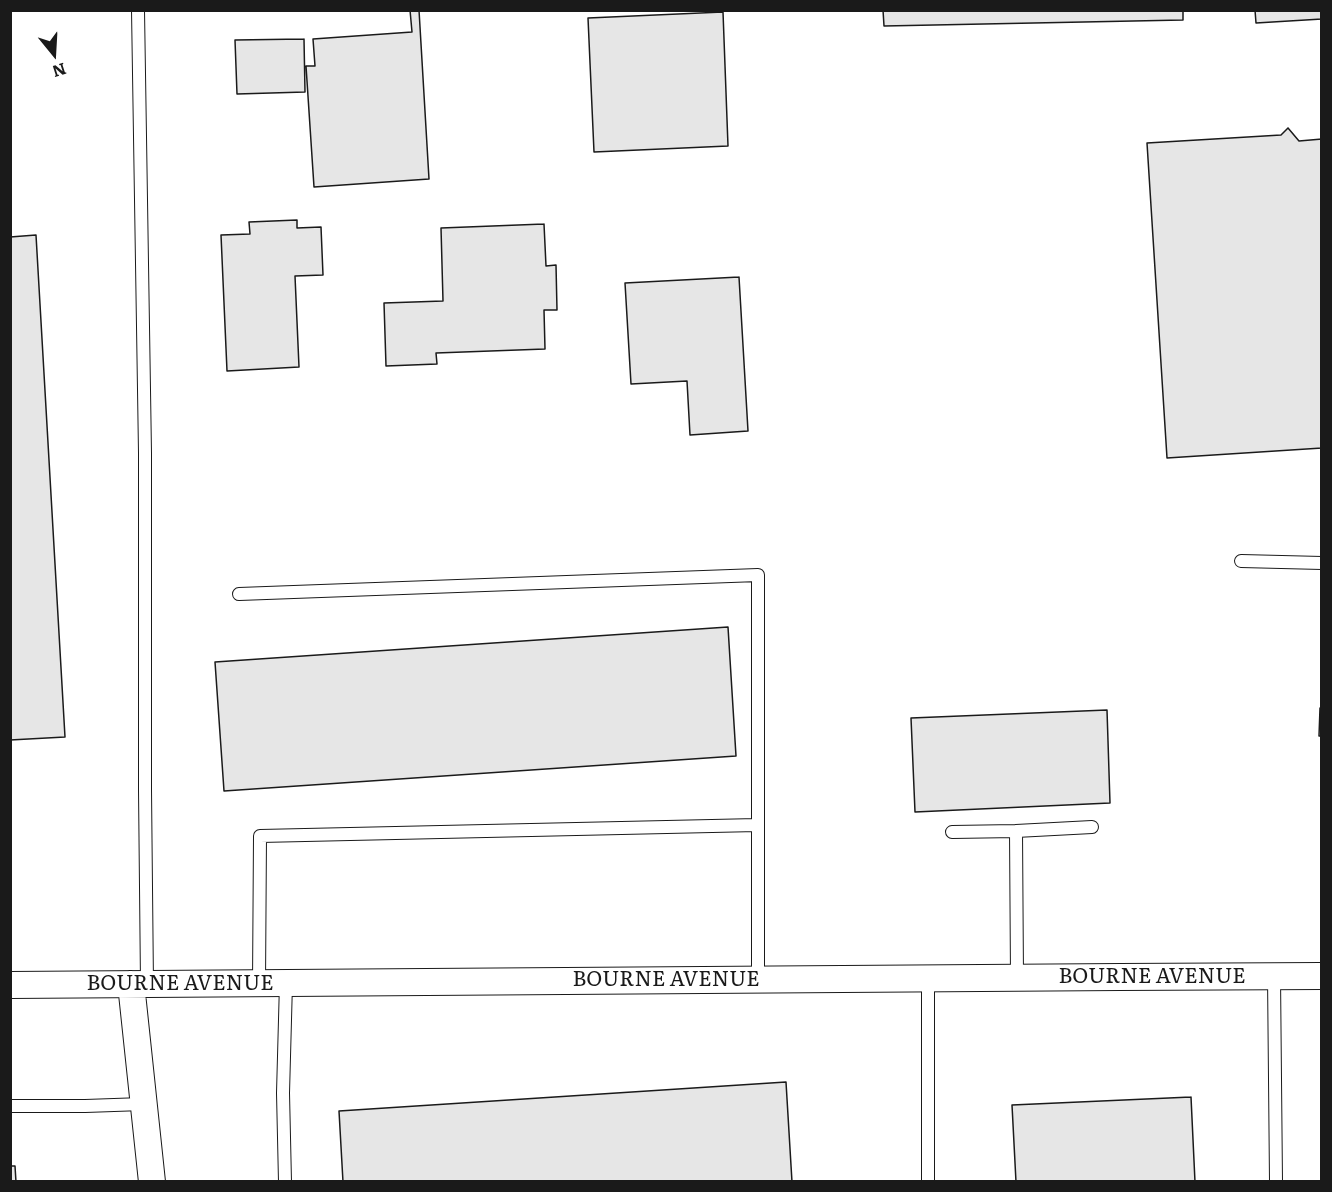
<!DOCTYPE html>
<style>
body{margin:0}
#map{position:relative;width:1332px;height:1192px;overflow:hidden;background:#fff;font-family:Literata,serif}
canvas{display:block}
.frame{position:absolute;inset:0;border:12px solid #1a1a1a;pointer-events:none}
.north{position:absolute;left:24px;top:24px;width:60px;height:60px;-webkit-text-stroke:4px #fff;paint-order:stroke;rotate:162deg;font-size:16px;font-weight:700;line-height:24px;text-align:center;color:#1a1a1a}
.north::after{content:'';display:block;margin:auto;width:21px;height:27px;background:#1a1a1a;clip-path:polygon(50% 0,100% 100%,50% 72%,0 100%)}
</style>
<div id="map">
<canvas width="1332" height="1192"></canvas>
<div class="frame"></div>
<div class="north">N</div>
</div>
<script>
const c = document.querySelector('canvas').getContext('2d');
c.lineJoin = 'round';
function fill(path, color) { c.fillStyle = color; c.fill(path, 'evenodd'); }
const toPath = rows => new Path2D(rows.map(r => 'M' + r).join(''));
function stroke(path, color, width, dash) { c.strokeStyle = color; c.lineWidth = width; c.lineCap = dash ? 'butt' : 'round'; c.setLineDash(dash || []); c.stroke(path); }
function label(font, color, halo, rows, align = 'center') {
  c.font = font + ' Literata,serif'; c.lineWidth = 4.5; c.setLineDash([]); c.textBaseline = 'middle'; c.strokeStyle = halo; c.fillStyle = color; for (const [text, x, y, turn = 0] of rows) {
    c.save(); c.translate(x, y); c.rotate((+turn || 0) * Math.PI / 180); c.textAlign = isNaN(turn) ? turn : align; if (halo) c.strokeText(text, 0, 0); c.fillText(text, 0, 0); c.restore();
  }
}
const building = toPath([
 [410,10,419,10,429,179,314,187,306,66,315,66,313,39,412,32,410,10],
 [883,10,1183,10,1183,20,884,26,883,10],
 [1255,10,1322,10,1322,19,1256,23,1255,10],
 [723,12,728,146,594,152,588,18,723,12],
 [304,39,305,92,237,94,235,40,304,39],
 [1288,128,1299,141,1322,139,1322,448,1167,458,1147,143,1281,135,1288,128],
 [297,220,297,228,321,227,323,275,295,276,299,367,227,371,221,235,250,234,249,222,297,220],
 [544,224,546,266,556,265,557,310,544,310,545,349,436,353,437,364,386,366,384,303,443,301,441,228,544,224],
 [36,235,65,737,10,740,10,237,36,235],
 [739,277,748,431,690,435,687,381,631,384,625,283,739,277],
 [728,627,736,756,224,791,215,662,728,627],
 [1320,708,1322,708,1322,736,1319,736,1320,708],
 [1107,710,1110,803,915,812,911,718,1107,710],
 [786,1082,792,1182,343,1182,339,1111,786,1082],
 [1191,1097,1195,1182,1016,1182,1012,1105,1191,1097],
 [10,1166,15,1166,16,1182,10,1182,10,1166]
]);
const lane = toPath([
 [138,10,145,453,145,790,147,984],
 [1241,561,1322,563],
 [239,594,758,575,758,979],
 [952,832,1016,831],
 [1274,976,1276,1182],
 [1017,977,1016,831,1092,827],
 [928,978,928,1182],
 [259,983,260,836,757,825],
 [10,1106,85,1106,143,1104],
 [285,1182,283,1093,286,983]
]);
const street = toPath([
 [131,984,152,1182],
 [10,985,1120,977,1322,976]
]);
const streetNames = [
 ["BOURNE AVENUE",1152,977],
 ["BOURNE AVENUE",666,980],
 ["BOURNE AVENUE",180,984]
];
fill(building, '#e6e6e6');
stroke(building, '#1a1a1a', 1.5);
stroke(lane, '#1a1a1a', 14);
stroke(street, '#1a1a1a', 28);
stroke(lane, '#fff', 12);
stroke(street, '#fff', 26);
label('21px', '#1a1a1a', '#fff', streetNames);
</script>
